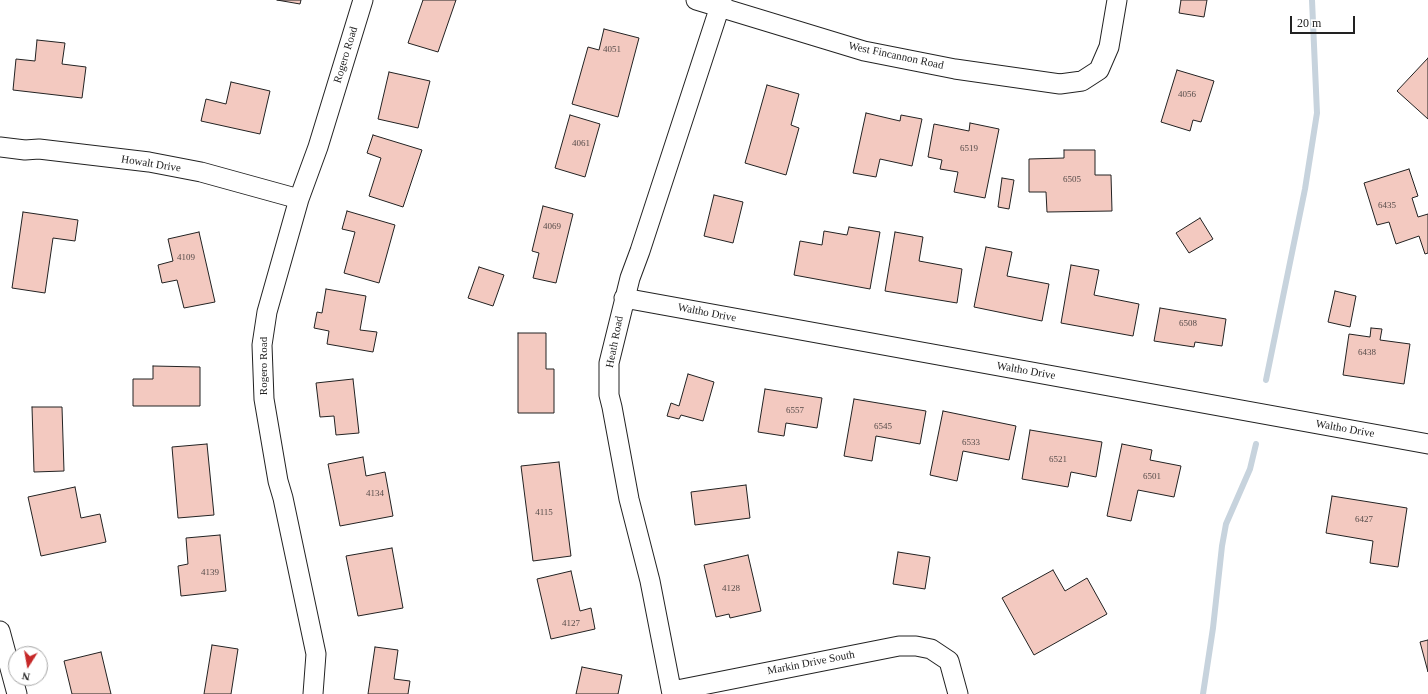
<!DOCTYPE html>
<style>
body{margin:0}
#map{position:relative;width:1428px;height:694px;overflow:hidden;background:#fff;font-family:Georgia,serif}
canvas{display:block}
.north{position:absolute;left:8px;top:646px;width:40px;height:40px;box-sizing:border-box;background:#fff;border:1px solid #a7a7a7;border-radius:50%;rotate:191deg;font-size:11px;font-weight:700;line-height:16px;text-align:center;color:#222}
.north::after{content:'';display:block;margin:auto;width:14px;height:18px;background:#c62828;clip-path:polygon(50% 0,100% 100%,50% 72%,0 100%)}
.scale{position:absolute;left:1290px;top:16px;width:65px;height:18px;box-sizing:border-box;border:2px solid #222;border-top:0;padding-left:5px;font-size:12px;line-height:14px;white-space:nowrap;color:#222;-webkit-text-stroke:3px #fff;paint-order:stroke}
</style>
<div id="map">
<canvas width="1428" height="694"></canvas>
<div class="north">N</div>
<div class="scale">20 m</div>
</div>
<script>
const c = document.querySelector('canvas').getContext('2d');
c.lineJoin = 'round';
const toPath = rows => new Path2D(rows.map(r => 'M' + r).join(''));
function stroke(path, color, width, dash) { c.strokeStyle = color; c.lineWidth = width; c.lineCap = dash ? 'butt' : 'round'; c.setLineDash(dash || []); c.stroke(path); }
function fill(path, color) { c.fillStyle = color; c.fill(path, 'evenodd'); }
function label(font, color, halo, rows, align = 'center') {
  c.font = font + ' Georgia,serif'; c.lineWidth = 3; c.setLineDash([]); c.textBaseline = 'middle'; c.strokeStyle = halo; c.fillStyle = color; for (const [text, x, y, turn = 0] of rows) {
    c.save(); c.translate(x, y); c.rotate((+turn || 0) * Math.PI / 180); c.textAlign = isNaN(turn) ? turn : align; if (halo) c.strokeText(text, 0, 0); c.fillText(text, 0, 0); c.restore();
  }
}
const stream = toPath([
 [1266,380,1305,189,1317,113,1312,0],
 [1203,694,1213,628,1222,546,1226,524,1250,469,1256,444]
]);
const building = toPath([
 [277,0,301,0,300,4,277,0],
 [423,0,456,0,438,52,408,43,423,0],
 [1181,0,1207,0,1204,17,1179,13,1181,0],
 [604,29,639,38,618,117,572,104,588,47,599,50,604,29],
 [37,40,65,43,62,64,86,67,82,98,13,90,16,59,35,61,37,40],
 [1428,58,1428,119,1397,91,1428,58],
 [1177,70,1214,81,1201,122,1193,120,1190,131,1161,122,1177,70],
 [389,72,430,81,418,128,378,119,389,72],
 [231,82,270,91,260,134,201,121,206,99,226,104,231,82],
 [767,85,799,94,791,125,799,128,786,175,745,163,767,85],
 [866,113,900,121,901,115,922,119,912,166,880,159,876,177,853,173,866,113],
 [570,115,600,124,585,177,555,168,570,115],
 [970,123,999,129,985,198,954,192,958,172,940,169,942,160,928,157,934,124,969,131,970,123],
 [373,135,422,150,403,207,369,196,381,158,367,153,373,135],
 [1064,150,1095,150,1095,175,1111,175,1112,211,1047,212,1046,192,1029,192,1029,159,1064,158,1064,150],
 [1409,169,1418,196,1412,198,1418,217,1428,214,1428,253,1425,254,1419,236,1396,244,1389,222,1377,225,1364,183,1409,169],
 [1002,178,1014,180,1009,209,998,207,1002,178],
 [714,195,743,202,733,243,704,236,714,195],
 [543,206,573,214,556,283,533,278,539,253,532,251,543,206],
 [347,211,395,225,379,283,344,273,355,232,342,229,347,211],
 [23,212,78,220,75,241,53,238,45,293,12,288,23,212],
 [1200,218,1213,239,1189,253,1176,233,1200,218],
 [849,227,880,232,870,289,794,275,800,241,822,245,824,231,847,235,849,227],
 [199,232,215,302,184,308,177,280,162,283,158,265,173,261,168,239,199,232],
 [895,232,923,237,919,261,962,269,957,303,885,291,895,232],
 [986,247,1012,252,1007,276,1049,284,1042,321,974,307,986,247],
 [1071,265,1099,270,1094,295,1139,304,1133,336,1061,323,1071,265],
 [479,267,504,275,493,306,468,298,479,267],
 [326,289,366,296,360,330,377,332,373,352,327,344,329,331,314,328,317,312,322,313,326,289],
 [1335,291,1356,296,1350,327,1328,322,1335,291],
 [1160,308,1226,319,1222,346,1195,342,1194,347,1154,341,1160,308],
 [1371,328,1382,329,1380,340,1410,344,1404,384,1343,375,1349,334,1370,337,1371,328],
 [518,333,546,333,546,369,554,369,554,413,518,413,518,333],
 [153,366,200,367,200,406,133,406,133,379,153,379,153,366],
 [688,374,714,382,703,421,681,415,679,419,667,416,671,403,679,406,688,374],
 [353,379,359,433,336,435,334,416,320,417,316,383,353,379],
 [765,389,822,398,817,428,786,423,784,436,758,432,765,389],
 [854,399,926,411,920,444,876,436,872,461,844,456,854,399],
 [32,407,62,407,64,471,34,472,32,407],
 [943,411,1016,426,1009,460,963,451,957,481,930,475,943,411],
 [1030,430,1102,442,1096,477,1071,472,1068,487,1022,479,1030,430],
 [207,444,214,515,178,518,172,447,207,444],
 [1122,444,1152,450,1150,460,1181,466,1174,497,1138,490,1131,521,1107,516,1122,444],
 [363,457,366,476,385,472,393,516,340,526,328,464,363,457],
 [559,462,571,556,533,561,521,466,559,462],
 [746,485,750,518,695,525,691,492,746,485],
 [75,487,81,518,100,514,106,542,41,556,28,497,75,487],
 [1332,496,1407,508,1398,567,1370,563,1373,541,1326,533,1332,496],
 [220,535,226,591,181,596,178,566,188,564,186,538,220,535],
 [392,548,403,608,358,616,346,556,392,548],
 [898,552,930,557,925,589,893,584,898,552],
 [748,555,761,611,730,618,729,614,716,617,704,565,748,555],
 [1053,570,1065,591,1087,578,1107,614,1034,655,1002,598,1053,570],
 [571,571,580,611,591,608,595,629,551,639,537,579,571,571],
 [1428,640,1428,672,1420,642,1428,640],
 [212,645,238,649,231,694,204,694,212,645],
 [375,647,398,650,394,679,410,681,408,694,368,694,375,647],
 [101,652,111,694,72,694,64,661,101,652],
 [582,667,622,675,618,694,576,694,582,667]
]);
const street = toPath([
 [696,0,864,51,955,69,1060,84,1082,81,1099,70,1109,47,1117,0],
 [0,147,25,150,39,149,149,162,201,172,299,199],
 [624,298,1428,444],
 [0,631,17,694],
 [672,691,899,646,916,646,931,649,949,661,958,694],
 [313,694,316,654,283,498,278,481,264,399,262,345,267,312,299,199,318,147,363,0],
 [672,694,650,581,629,499,612,407,609,395,609,363,630,278,640,251,722,0]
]);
const numberNames = [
 ["4051",612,50],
 ["4056",1187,95],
 ["4061",581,144],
 ["6519",969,149],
 ["6505",1072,180],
 ["6435",1387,206],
 ["4069",552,227],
 ["4109",186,258],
 ["6508",1188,324],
 ["6438",1367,353],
 ["6557",795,411],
 ["6545",883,427],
 ["6533",971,443],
 ["6521",1058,460],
 ["6501",1152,477],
 ["4134",375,494],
 ["4115",544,513],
 ["6427",1364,520],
 ["4139",210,573],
 ["4128",731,589],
 ["4127",571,624]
];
const streetNames = [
 ["Rogero Road",346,55,-73],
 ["West Fincannon Road",896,56,12],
 ["Howalt Drive",151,164,9],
 ["Waltho Drive",707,313,11],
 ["Heath Road",615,342,-79],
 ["Rogero Road",264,366,-90],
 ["Waltho Drive",1026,371,10],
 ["Waltho Drive",1345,429,10],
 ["Markin Drive South",811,663,-11]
];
stroke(stream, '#c7d3dd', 6);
fill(building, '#f3c9c0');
stroke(building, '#222', 1);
stroke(street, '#222', 21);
stroke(street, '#fff', 19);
label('9px', '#564c4a', null, numberNames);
label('11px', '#222', '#fff', streetNames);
</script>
